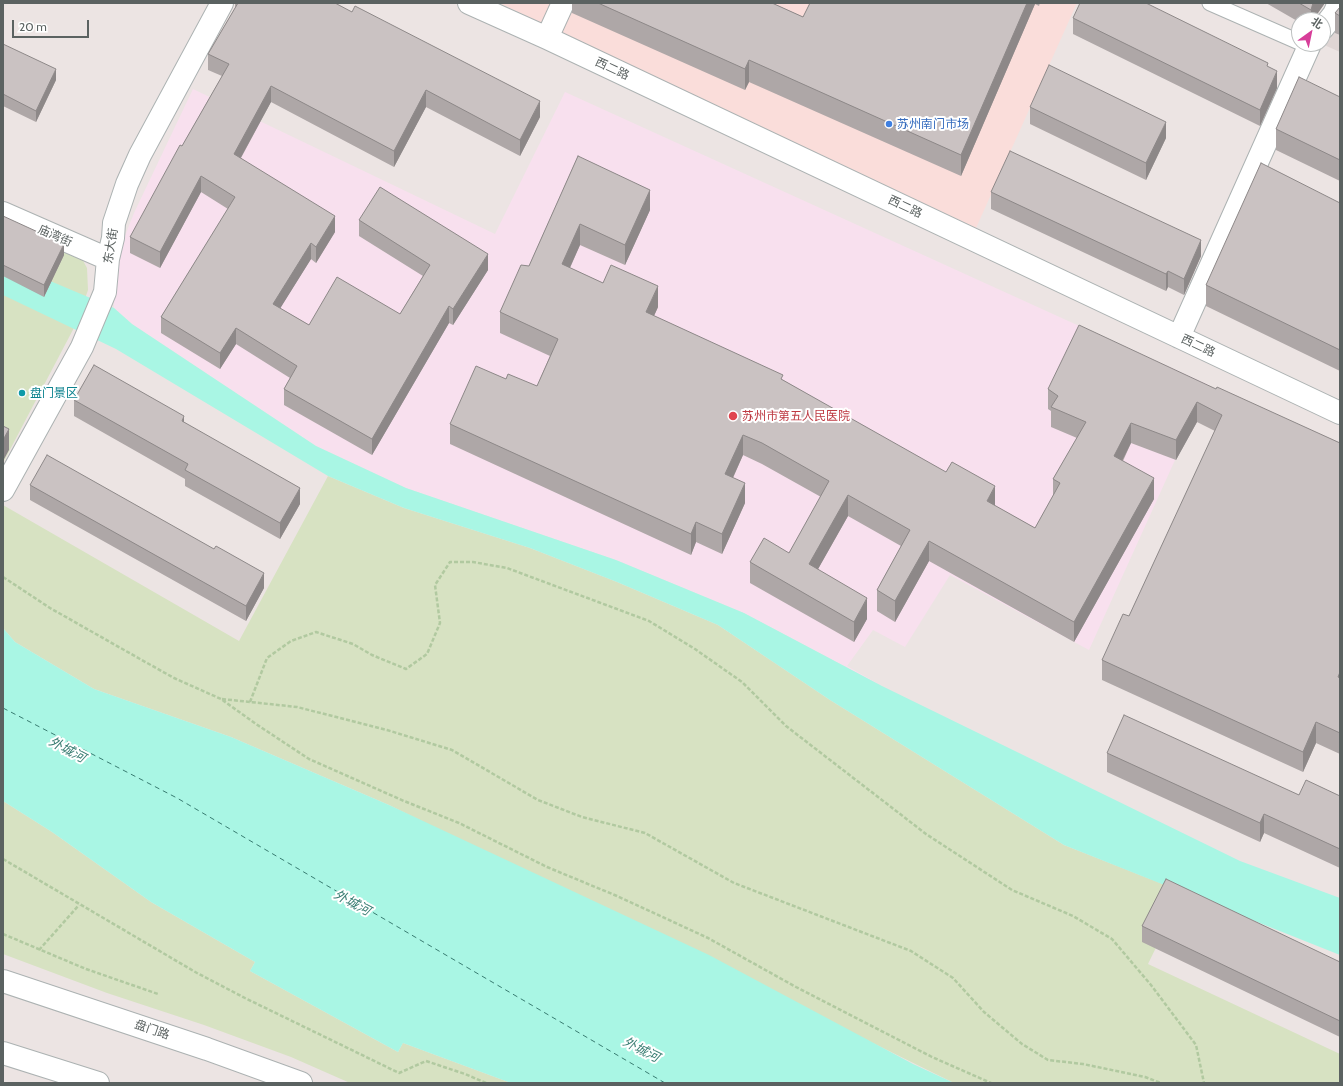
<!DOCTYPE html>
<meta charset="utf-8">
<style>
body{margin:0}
#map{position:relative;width:1343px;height:1086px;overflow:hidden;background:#ece4e3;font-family:Cabin,"Noto Sans SC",sans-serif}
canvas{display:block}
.frame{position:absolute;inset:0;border:4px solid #5b6261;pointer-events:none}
.north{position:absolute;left:1291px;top:12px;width:40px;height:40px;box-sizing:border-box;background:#fff;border:1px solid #bdc0c0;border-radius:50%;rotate:33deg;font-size:11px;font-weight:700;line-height:16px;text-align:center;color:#5b6261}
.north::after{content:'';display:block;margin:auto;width:14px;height:18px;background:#d73e99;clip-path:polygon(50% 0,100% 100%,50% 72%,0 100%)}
.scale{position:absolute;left:12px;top:20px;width:77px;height:18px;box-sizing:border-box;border:2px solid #5b6261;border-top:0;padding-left:5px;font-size:12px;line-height:14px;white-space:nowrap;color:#5b6261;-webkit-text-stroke:3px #fff;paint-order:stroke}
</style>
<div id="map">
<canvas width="1343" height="1086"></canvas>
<div class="frame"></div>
<div class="north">北</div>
<div class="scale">20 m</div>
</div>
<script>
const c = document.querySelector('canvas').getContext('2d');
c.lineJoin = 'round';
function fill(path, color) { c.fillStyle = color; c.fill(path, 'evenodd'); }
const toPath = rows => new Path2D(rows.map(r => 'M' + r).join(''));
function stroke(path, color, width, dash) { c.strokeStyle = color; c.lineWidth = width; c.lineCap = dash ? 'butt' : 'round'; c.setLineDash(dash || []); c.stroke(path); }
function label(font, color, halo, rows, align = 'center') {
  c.font = font + ' Cabin,"Noto Sans SC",sans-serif'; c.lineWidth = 4; c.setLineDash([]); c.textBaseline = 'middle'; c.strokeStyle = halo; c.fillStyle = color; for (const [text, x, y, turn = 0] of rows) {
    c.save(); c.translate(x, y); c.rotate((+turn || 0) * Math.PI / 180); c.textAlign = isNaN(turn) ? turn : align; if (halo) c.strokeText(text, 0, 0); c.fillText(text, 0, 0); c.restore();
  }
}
const commercial = toPath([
 [499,3,1077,3,976,228]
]);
const education = toPath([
 [1340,3,1340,52,1322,44,1323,29]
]);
const medical = toPath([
 [193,89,495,234,565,92,1209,385,1089,650,950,575,905,647,873,630,847,666,882,686,744,613,616,560,406,488,316,446,132,324,114,308,113,266,134,213]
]);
const green = toPath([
 [3,216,80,255,87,268,88,290,77,322,3,463],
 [328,476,404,508,530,548,617,582,718,625,830,700,1064,845,1183,892,1148,964,1340,1054,1340,1083,954,1083,389,805,231,737,94,689,15,642,3,628,3,505,239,641],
 [3,801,52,832,151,902,255,962,250,971,398,1052,403,1043,511,1083,350,1083,291,1057,204,1025,107,993,3,954]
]);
const water = toPath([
 [3,261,114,308,132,324,316,446,406,488,616,560,744,613,882,686,1240,861,1340,898,1340,955,1064,845,830,700,718,625,617,582,530,548,404,508,328,476,116,349,3,295],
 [3,628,15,642,94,689,231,737,389,805,709,955,913,1064,954,1083,511,1083,403,1043,398,1052,250,971,255,962,151,902,52,832,3,801]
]);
const ferry = toPath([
 [3,708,177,798,665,1083]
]);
const path = toPath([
 [3,577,50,608,140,659,174,678,221,699,256,724,309,759,404,801,459,823,547,867,617,896,708,938,796,987,932,1057,991,1083],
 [222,699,297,707,387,730,452,750,538,800,582,817,645,833,734,883,911,951,953,978,984,1012,1022,1044,1048,1060,1083,1064,1145,1077,1161,1083],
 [250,702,267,658,291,641,316,632,353,644,372,655,406,669,427,654,440,623,435,585,450,562,473,562,507,568,649,621,695,649,742,682,786,726,926,834,1012,890,1073,916,1112,939,1151,985,1196,1045,1204,1083],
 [3,859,197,973,245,998,399,1073,426,1061,465,1074,486,1083],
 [3,934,86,969,158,994],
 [39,950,79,905]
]);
const lane = toPath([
 [1210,3,1299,42]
]);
const street = toPath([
 [469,3,547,38,1340,413],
 [1323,28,1334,14,1339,3],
 [547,38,563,3],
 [3,213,108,259],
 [1179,337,1310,44],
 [3,490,82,347,105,292,108,259,113,238,114,223,127,184,140,155,222,3]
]);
const secondary = toPath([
 [3,981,207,1049,301,1083],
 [3,1053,98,1083]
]);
const wall = toPath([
 [235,3,335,3,540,117,520,156,426,107,394,167,271,102,241,158,335,232,316,263,311,259,280,308,309,325,400,314,423,276,359,236,359,220,488,270,453,325,449,323,372,455,284,405,284,389,290,378,236,344,220,369,161,333,161,317,228,209,201,192,160,268,130,253,130,237,222,76,208,70,208,54,235,8],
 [572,3,772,3,803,17,810,3,1040,3,1039,6,1035,4,961,176,749,82,745,90,572,13],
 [1266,3,1325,3,1313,20,1299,20,1299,22],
 [1340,7,1340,35,1335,33,1335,13],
 [1073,18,1268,67,1277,88,1260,126,1073,34],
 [3,44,56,80,36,122,3,106],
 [1340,97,1340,181,1276,150,1276,129],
 [1030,107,1166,138,1146,180,1030,124],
 [578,156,650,210,625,265,580,245,570,268,603,283,658,307,654,316,783,380,995,506,1035,528,1053,496,1053,479,1077,438,1051,427,1051,411,1048,409,1048,389,1216,389,1340,443,1340,754,1316,743,1303,772,1102,680,1102,660,1129,616,1215,431,1197,422,1176,460,1131,443,1123,461,1154,499,1074,642,929,561,895,622,877,611,877,590,901,546,848,516,818,569,867,619,854,642,750,583,750,562,789,553,821,497,762,464,743,455,733,478,745,503,722,554,696,542,691,555,450,444,450,424,506,379,537,386,550,356,500,333,500,312,529,266],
 [991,192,1201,256,1184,295,1168,287,1166,291,991,209],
 [1340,203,1340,371,1206,306,1206,285],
 [3,216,64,255,44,297,3,276],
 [74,400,184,422,300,504,280,539,185,486,185,479,74,416],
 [30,485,264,588,246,621,30,500],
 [1107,753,1299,795,1340,796,1340,868,1264,833,1260,842,1107,772],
 [1142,926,1340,962,1340,1037,1142,942]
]);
const shadedWall = toPath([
 [1027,3,1035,3,1035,4,961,176,961,155],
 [1313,3,1325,3,1313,20,1311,20,1311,10],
 [749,60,749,82,745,90,745,69],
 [56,69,56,80,36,122,36,111],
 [1277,71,1277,88,1260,126,1260,110],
 [271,86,271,102,234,170,234,154],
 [426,90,426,107,394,167,394,151],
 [540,101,540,117,520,156,520,140],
 [1166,122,1166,138,1146,180,1146,163],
 [201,176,201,192,160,268,160,252],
 [650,190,650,210,625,265,625,245],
 [335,216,335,232,316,263,316,247],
 [580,224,580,245,562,285,562,264],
 [1201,240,1201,256,1184,295,1184,279],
 [311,243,311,259,273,320,273,304],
 [64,244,64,255,44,297,44,285],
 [488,254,488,270,453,325,453,309],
 [1168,271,1168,287,1166,291,1166,274],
 [658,286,658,307,646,333,646,312],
 [449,306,449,323,372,455,372,439],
 [236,328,236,344,220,369,220,353],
 [1197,402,1197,422,1176,460,1176,440],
 [184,416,184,432,182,421],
 [1131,423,1131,443,1114,477,1114,456],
 [9,429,9,450,3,461,3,440],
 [743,435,743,455,725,495,725,474],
 [1154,478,1154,499,1074,642,1074,622],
 [745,483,745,503,722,554,722,534],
 [995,486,995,507,987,501],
 [300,488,300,504,280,539,280,523],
 [848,495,848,516,809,585,809,564],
 [696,522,696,542,691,555,691,534],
 [929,541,929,561,895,622,895,601],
 [264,573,264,588,246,621,246,606],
 [867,598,867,619,854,642,854,622],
 [1340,672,1340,692,1338,677],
 [1316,722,1316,743,1303,772,1303,752],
 [1264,814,1264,833,1260,842,1260,823]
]);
const building = toPath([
 [238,3,335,3,352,12,355,6,540,101,520,140,426,90,394,151,271,86,234,154,335,216,316,247,311,243,273,304,309,325,337,277,400,314,430,265,359,220,380,187,488,254,453,309,449,306,372,439,284,389,297,366,236,328,220,353,161,317,235,197,201,176,160,252,130,237,180,145,182,146,229,64,208,54,238,3],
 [598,3,772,3,803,17,810,3,1027,3,961,155,749,60,745,69,598,3],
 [1080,3,1146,3,1268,63,1267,66,1277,71,1260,110,1073,18,1080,3],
 [1299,3,1313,3,1311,10,1299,3],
 [1340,7,1340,16,1335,13,1340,7],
 [3,44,56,69,36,111,3,94,3,44],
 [1049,65,1166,122,1146,163,1030,107,1049,65],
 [1299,77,1340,97,1340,160,1276,129,1299,77],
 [1010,151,1201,240,1184,279,1168,271,1166,274,991,192,1010,151],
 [578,156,650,190,625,245,580,224,562,264,603,283,611,265,658,286,646,312,783,375,781,379,946,472,952,462,995,486,987,501,1035,528,1060,483,1053,479,1086,422,1051,407,1058,396,1048,389,1079,325,1216,389,1217,387,1340,443,1340,672,1338,677,1340,678,1340,733,1316,722,1303,752,1102,660,1123,614,1129,616,1222,415,1197,402,1176,440,1131,423,1114,456,1154,478,1074,622,929,541,895,601,877,590,910,530,848,495,809,564,867,598,854,622,750,562,764,538,789,553,829,481,762,443,743,435,725,474,745,483,722,534,696,522,691,534,450,424,476,366,506,379,508,374,537,386,558,339,500,312,521,265,529,266,578,156],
 [1261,163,1340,203,1340,350,1206,285,1261,163],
 [3,216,64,244,44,285,3,265,3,216],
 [94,365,184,416,182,421,300,488,280,523,185,470,188,464,74,400,94,365],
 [3,426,9,429,3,440,3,426],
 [47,455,214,549,216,546,264,573,246,606,30,485,47,455],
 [1124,715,1299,795,1306,780,1340,796,1340,849,1264,814,1260,823,1107,753,1124,715],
 [1166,879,1340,962,1340,1021,1142,926,1166,879]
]);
const markers = [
 [889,124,4,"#3f7fe0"],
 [22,393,4,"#0f9aa8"],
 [733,416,5,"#e0444e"]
];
const streetNames = [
 ["西二路",612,69,25],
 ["西二路",905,207,25],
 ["庙湾街",55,236,24],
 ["东大街",111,246,-81],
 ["西二路",1198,346,25],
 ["盘门路",152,1030,19]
];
const shopNames = [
 ["苏州南门市场",897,124]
];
const cultureNames = [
 ["盘门景区",30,393]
];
const healthNames = [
 ["苏州市第五人民医院",742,416]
];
const waterNames = [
 ["外城河",67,750,28],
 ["外城河",352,903,28],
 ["外城河",641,1050,27]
];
fill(commercial, '#faddda');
fill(education, '#dfd5d4');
fill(medical, '#f8e0ee');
fill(green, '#d7e2c2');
fill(water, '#a9f6e4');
stroke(ferry, '#397d72', 1, [5, 4]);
stroke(lane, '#acb2b2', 17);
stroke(street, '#acb2b2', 24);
stroke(secondary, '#acb2b2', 24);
stroke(path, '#b1c9a0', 2.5, [4, 2]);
stroke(lane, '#fff', 15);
stroke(street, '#fff', 22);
stroke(secondary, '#fff', 22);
fill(wall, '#aea7a7');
fill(shadedWall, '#8d8888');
fill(building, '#cac2c2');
stroke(building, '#8d8888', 1);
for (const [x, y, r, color] of markers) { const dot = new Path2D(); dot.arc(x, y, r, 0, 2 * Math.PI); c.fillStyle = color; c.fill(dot); stroke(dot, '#fff', 1.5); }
label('12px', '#5b6261', '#fff', streetNames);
label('12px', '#366cbe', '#fff', shopNames, 'left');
label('12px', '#0d838f', '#fff', cultureNames, 'left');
label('12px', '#be3a42', '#fff', healthNames, 'left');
label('italic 13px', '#397d72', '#fff', waterNames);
</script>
